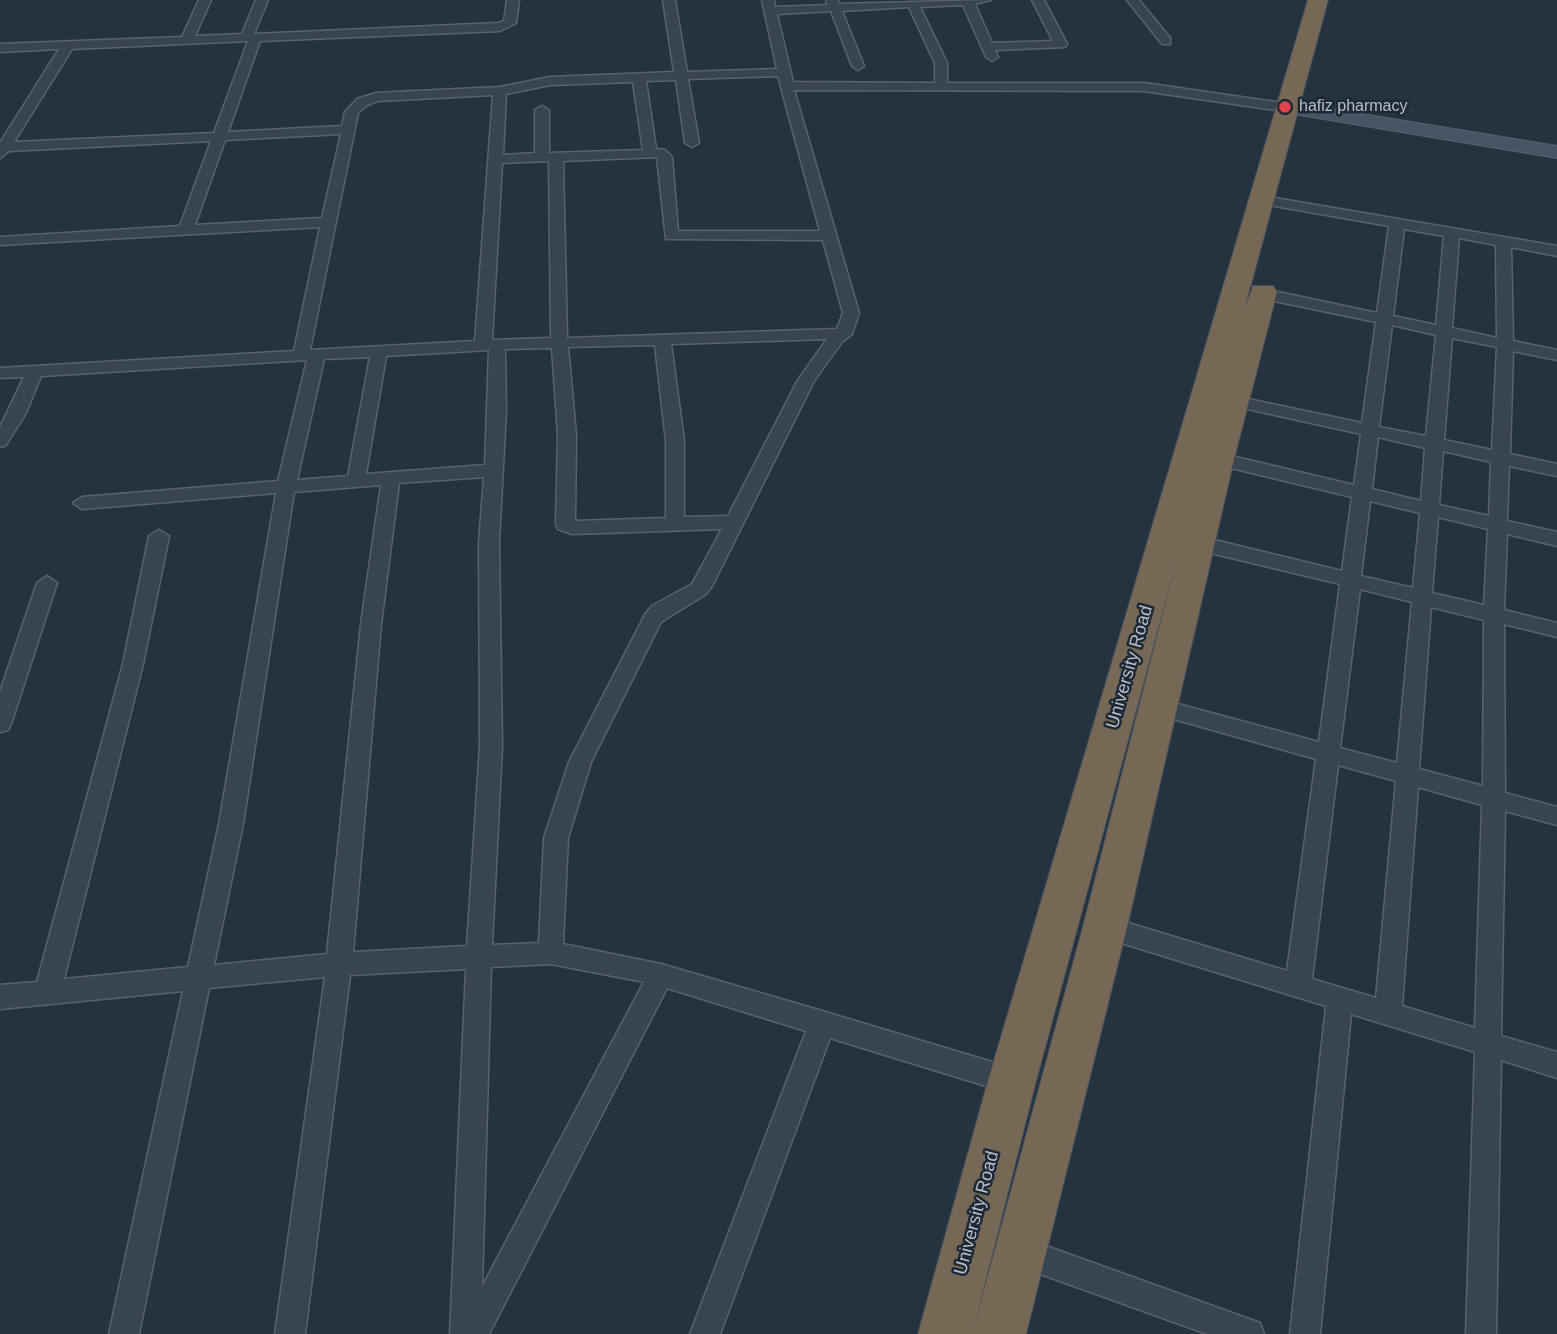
<!DOCTYPE html>
<style>
body{margin:0}
canvas{display:block;background:#253341}
</style>
<canvas width="1557" height="1334"></canvas>
<script>
const c = document.querySelector('canvas').getContext('2d');
c.lineJoin = 'round';
const toPath = rows => new Path2D(rows.map(r => 'M' + r).join(''));
function stroke(path, color, width, dash) { c.strokeStyle = color; c.lineWidth = width; c.lineCap = dash ? 'butt' : 'round'; c.setLineDash(dash || []); c.stroke(path); }
function fill(path, color) { c.fillStyle = color; c.fill(path, 'evenodd'); }
function label(font, color, halo, rows, align = 'center') {
  c.font = font + ' Helvetica,sans-serif'; c.lineWidth = 5; c.setLineDash([]); c.textBaseline = 'middle'; c.strokeStyle = halo; c.fillStyle = color; for (const [text, x, y, turn = 0] of rows) {
    c.save(); c.translate(x, y); c.rotate((+turn || 0) * Math.PI / 180); c.textAlign = isNaN(turn) ? turn : align; if (halo) c.strokeText(text, 0, 0); c.fillText(text, 0, 0); c.restore();
  }
}
const street = toPath([
 [199,0,211,0,195,36,242,34,256,0,268,0,254,34,498,23,504,21,507,0,519,0,516,23,500,31,260,41,228,132,342,126,345,112,357,99,376,93,500,87,550,77,674,72,663,0,675,0,687,72,777,69,762,0,774,0,775,7,828,5,826,0,838,0,839,4,991,0,975,4,992,43,1053,41,1032,0,1044,0,1067,44,1065,47,995,50,998,57,992,61,986,57,963,5,920,7,947,63,947,83,1144,83,1289,104,1296,108,1289,112,1144,91,794,90,859,313,852,334,842,342,814,381,712,586,706,594,661,622,591,762,568,838,563,944,661,964,822,1011,1012,1068,1021,1072,1025,1081,1021,1090,1012,1094,830,1038,720,1334,690,1334,806,1031,667,988,489,1334,450,1334,466,969,350,975,305,1334,275,1334,325,977,209,988,139,1334,109,1334,183,991,0,1009,0,985,37,982,123,664,149,536,159,530,169,536,143,664,64,979,188,967,219,824,276,493,82,509,73,503,82,497,278,481,307,360,41,376,26,413,6,445,0,447,0,427,24,377,0,378,0,368,294,351,320,227,0,245,0,237,180,226,211,141,9,151,0,158,0,143,59,49,0,52,0,44,182,37,199,0],
 [909,7,935,63,935,83,793,82,777,14,831,11,852,66,858,70,864,66,842,11,909,7],
 [248,41,214,133,14,142,72,49,248,41],
 [778,76,820,231,678,231,672,157,665,150,656,149,646,81,676,80,685,143,692,147,699,143,688,79,778,76],
 [633,82,643,150,549,153,549,110,542,106,535,110,535,153,503,155,506,94,550,85,633,82],
 [493,95,475,341,310,350,358,113,367,105,378,101,493,95],
 [341,134,322,218,195,225,225,140,341,134],
 [657,157,666,239,823,240,843,313,837,329,567,338,563,161,657,157],
 [549,161,551,338,492,340,502,163,549,161],
 [827,339,798,380,728,516,684,517,684,441,671,344,827,339],
 [655,345,666,441,666,518,575,521,576,435,568,347,655,345],
 [552,348,558,435,556,524,558,529,572,534,722,529,692,584,652,606,646,613,569,762,544,838,539,943,492,945,502,746,499,543,506,410,505,349,552,348],
 [489,350,485,465,366,474,386,356,489,350],
 [370,357,348,476,297,480,324,359,370,357],
 [484,477,479,543,480,746,467,946,353,952,381,624,399,483,484,477],
 [381,485,361,624,327,954,214,965,243,824,294,492,381,485],
 [551,964,644,982,482,1287,491,967,551,964],
 [1127,0,1139,0,1170,38,1170,44,1162,44,1127,0],
 [1263,196,1557,246,1557,256,1511,247,1513,341,1557,350,1557,360,1513,351,1510,454,1557,464,1557,476,1509,466,1507,521,1557,532,1557,546,1507,534,1504,610,1557,623,1557,637,1504,624,1505,793,1557,807,1557,825,1505,811,1501,1036,1557,1052,1557,1078,1501,1060,1496,1334,1466,1334,1475,1052,1351,1014,1320,1334,1290,1334,1326,1006,1105,938,1096,935,1093,927,1096,919,1105,916,1287,971,1316,759,1159,715,1151,713,1148,707,1151,701,1159,699,1319,742,1340,584,1198,550,1188,543,1198,536,1342,571,1352,497,1206,462,1197,456,1206,450,1354,485,1361,434,1234,406,1225,401,1234,396,1362,423,1376,322,1250,296,1242,291,1250,286,1377,313,1389,226,1258,203,1258,197,1263,196],
 [1404,229,1444,236,1436,325,1393,316,1404,229],
 [1459,238,1496,245,1497,338,1452,328,1459,238],
 [1392,325,1436,335,1426,436,1379,427,1392,325],
 [1452,338,1497,347,1492,450,1444,440,1452,338],
 [1378,437,1425,448,1421,501,1372,489,1378,437],
 [1443,451,1491,462,1489,516,1439,505,1443,451],
 [1370,501,1420,513,1413,588,1361,576,1370,501],
 [1438,517,1488,529,1484,605,1432,593,1438,517],
 [1360,589,1412,602,1397,763,1340,748,1360,589],
 [1431,607,1484,620,1483,786,1419,769,1431,607],
 [1338,765,1396,781,1376,998,1312,979,1338,765],
 [1418,787,1482,805,1475,1028,1402,1006,1418,787],
 [47,576,57,583,11,724,8,730,0,732,0,692,37,583,47,576],
 [1021,1237,1249,1319,1260,1323,1264,1334,1207,1334,1021,1267,1011,1262,1006,1252,1011,1242,1021,1237]
]);
const secondary = toPath([
 [1289,102,1557,146,1557,158,1282,112,1280,108,1282,104,1289,102]
]);
const highway = toPath([
 [1308,0,1328,0,1244,310,1253,286,1273,286,1277,292,1234,459,1127,927,1026,1334,972,1334,1083,927,1177,558,1036,1081,972,1334,918,1334,988,1081,1308,0]
]);
const markers = [
 [1285,107,7,"#e0444e"]
];
const farPoinames = [
 ["hafiz pharmacy",1299,107]
];
const streetNames = [
 ["University Road",1130,667,-74],
 ["University Road",977,1213,-75]
];
stroke(street, '#57626e', 3);
stroke(secondary, '#57626e', 2);
stroke(highway, '#444f5b', 2);
fill(street, '#394451');
fill(secondary, '#475464');
fill(highway, '#776856');
for (const [x, y, r, color] of markers) { const dot = new Path2D(); dot.arc(x, y, r, 0, 2 * Math.PI); c.fillStyle = color; c.fill(dot); stroke(dot, '#1e2936', 2.5); }
label('16px', '#b6bfcb', '#1e2936', farPoinames, 'left');
label('18px', '#b6bfcb', '#1e2936', streetNames);
</script>
